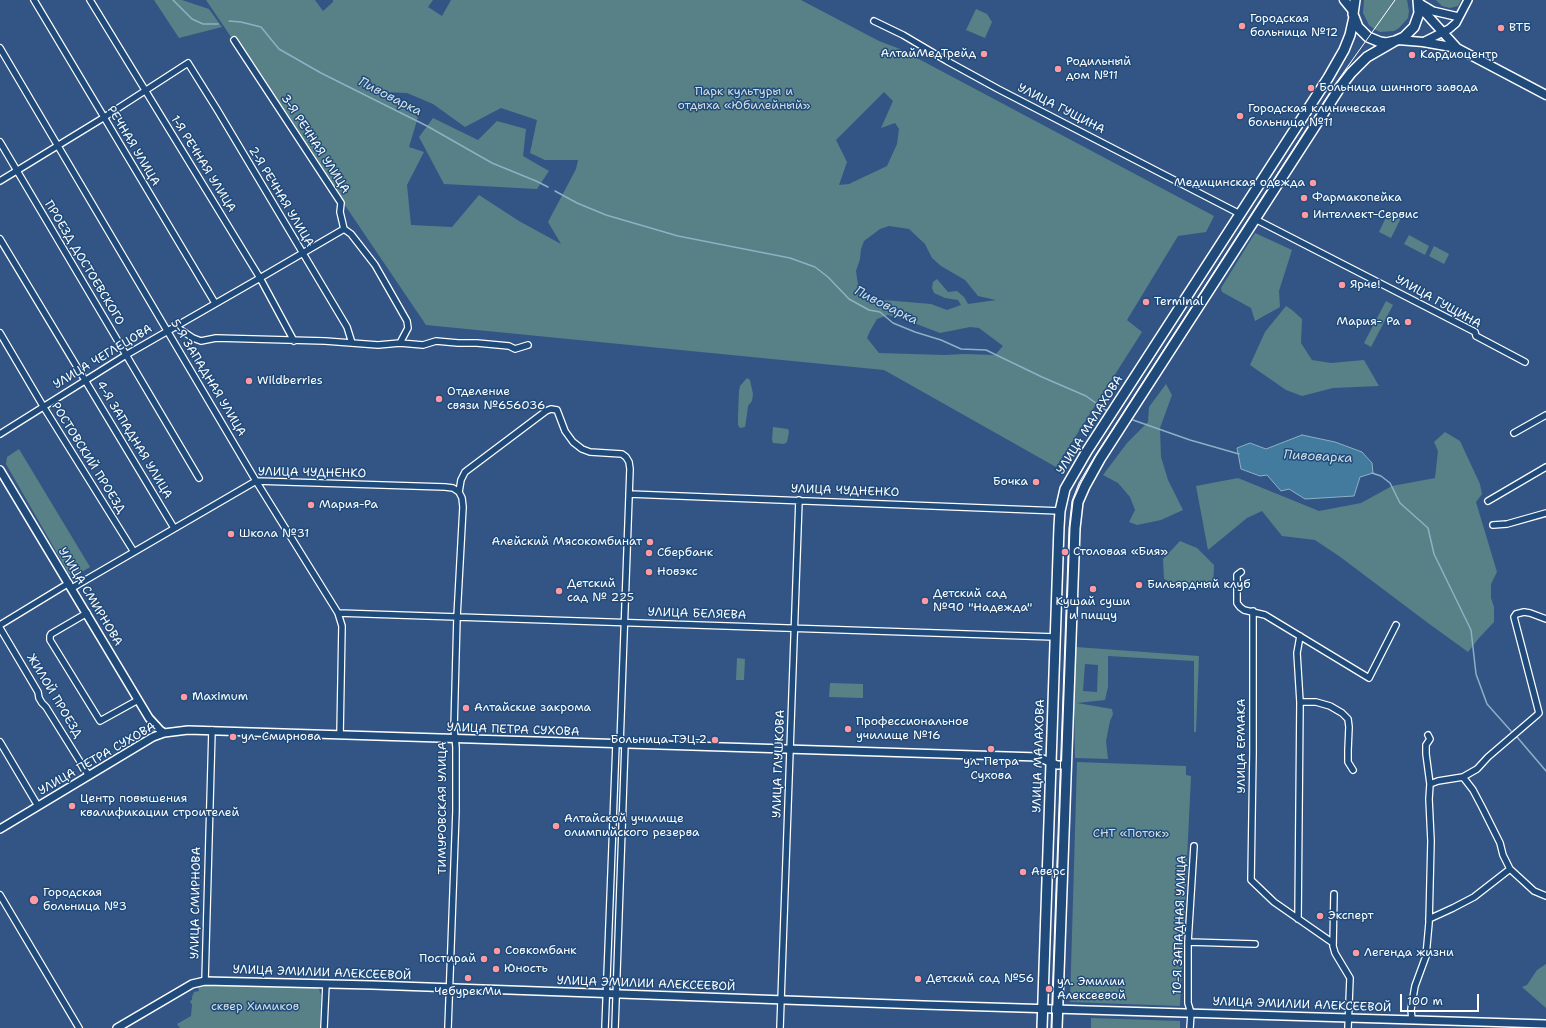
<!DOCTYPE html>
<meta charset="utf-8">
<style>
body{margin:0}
#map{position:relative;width:1546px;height:1028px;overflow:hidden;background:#325585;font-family:"Shantell Sans",sans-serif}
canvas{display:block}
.scale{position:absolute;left:1400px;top:994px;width:79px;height:18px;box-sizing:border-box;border:2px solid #fff;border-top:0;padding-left:5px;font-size:12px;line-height:14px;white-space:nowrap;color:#fff;-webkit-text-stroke:3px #1f4a7a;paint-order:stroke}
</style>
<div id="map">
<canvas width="1546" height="1028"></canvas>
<div class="scale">100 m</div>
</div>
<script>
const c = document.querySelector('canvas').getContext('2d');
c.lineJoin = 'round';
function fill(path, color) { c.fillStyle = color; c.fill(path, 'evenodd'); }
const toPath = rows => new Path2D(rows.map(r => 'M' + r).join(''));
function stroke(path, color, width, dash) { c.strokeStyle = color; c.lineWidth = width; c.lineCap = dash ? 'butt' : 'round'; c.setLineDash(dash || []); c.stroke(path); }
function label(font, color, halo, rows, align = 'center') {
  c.font = font + ' "Shantell Sans",sans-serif'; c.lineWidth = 3; c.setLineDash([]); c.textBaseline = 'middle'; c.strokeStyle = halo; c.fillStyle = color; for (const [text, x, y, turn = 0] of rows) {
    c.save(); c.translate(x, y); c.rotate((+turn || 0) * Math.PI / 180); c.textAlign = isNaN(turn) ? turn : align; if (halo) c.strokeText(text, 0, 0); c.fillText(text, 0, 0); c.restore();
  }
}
const green = toPath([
 [154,0,182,0,209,9,222,27,179,38],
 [206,0,315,0,323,11,333,2,333,0,433,0,428,7,442,16,451,0,801,0,879,41,900,49,1214,216,1206,232,1178,236,1127,320,1142,332,1056,467,884,370,426,325],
 [382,92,407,93,433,104,465,127,501,108,537,120,530,153,545,160,578,160,576,169,548,222,561,244,519,221,479,195,452,227,411,225,407,185,424,152,409,147,418,117],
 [884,92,893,101,881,128,895,123,899,129,897,144,887,166,849,184,839,185,847,162,836,140],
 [889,226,909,229,925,244,932,258,941,266,965,280,978,296,996,300,968,304,964,297,957,291,948,292,937,279,933,282,932,288,934,293,945,298,958,300,961,305,947,310,931,304,860,298,856,271,860,259,861,249,864,241,880,229],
 [888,315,906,320,940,333,970,327,979,328,1003,346,995,355,965,354,944,355,879,353,867,338,870,331,877,319],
 [1364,0,1407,0,1409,11,1408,18,1399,28,1394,31,1380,32,1374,29,1369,25,1363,13],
 [1436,0,1461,0,1458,6,1450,8,1442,6],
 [976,9,987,14,992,22,985,38,966,30],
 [433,118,478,140,497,121,526,129,523,156,549,171,537,189,444,184,419,137],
 [1389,211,1401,218,1391,238,1379,232],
 [1255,233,1292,250,1279,291,1280,307,1255,321,1251,308,1222,292,1221,288],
 [1409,235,1429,246,1425,255,1404,244],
 [1434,246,1449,254,1444,264,1429,256],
 [1386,301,1393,305,1371,347,1364,343],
 [1286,306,1292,310,1302,319,1301,343,1312,360,1331,363,1364,360,1379,386,1333,388,1302,396,1286,390,1250,365,1265,332],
 [747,378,750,380,753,394,752,401,748,406,747,414,745,427,740,428,738,425,738,415,739,391,740,386],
 [1166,384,1172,395,1160,428,1161,457,1168,480,1183,510,1161,520,1137,525,1129,522,1135,510,1130,497,1118,483,1103,475,1127,443,1148,422,1149,407],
 [773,427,788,429,789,432,787,442,784,444,773,443,772,440],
 [1445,432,1460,441,1480,484,1482,494,1476,502,1497,572,1491,584,1491,598,1494,607,1494,622,1479,638,1468,652,1428,623,1339,556,1315,540,1282,536,1262,511,1247,518,1208,550,1196,486,1238,478,1319,511,1361,503,1392,486,1435,478,1438,451,1434,442],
 [19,449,90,567,75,576,69,574,6,464,7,457],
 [1180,541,1197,548,1214,565,1213,589,1182,588,1164,579,1163,559],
 [1076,647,1199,656,1196,732,1194,732,1194,661,1108,656,1108,687,1105,700,1077,703,1112,709,1113,714,1110,721,1106,741,1108,759,1075,758,1074,698],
 [1085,664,1098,665,1097,692,1083,691],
 [737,658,745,659,744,680,736,680],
 [830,683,863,684,863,698,829,697],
 [1077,762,1186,766,1186,775,1191,776,1180,1006,1070,1002],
 [1546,964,1546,1008,1522,987,1527,985,1537,970],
 [204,985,316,988,319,989,321,995,320,1028,180,1028,177,1024,191,1016,192,1005,190,1001,192,1000,192,997,194,992,199,991,198,987],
 [1091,1018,1180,1021,1180,1028,1091,1028]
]);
const water = toPath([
 [1302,435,1335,442,1362,452,1372,463,1373,473,1360,477,1354,496,1305,499,1289,489,1281,491,1267,475,1260,476,1241,469,1237,448,1250,443,1266,449,1302,435]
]);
const stream = toPath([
 [173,0,192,19,203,24,218,24],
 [229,21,241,22,261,27,279,49,321,73,427,126,492,163,536,181,548,187],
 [555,191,577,203,606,215,678,236,790,258,815,267,828,277,849,299,869,310,880,312,893,323,915,332,941,340,961,349,986,350,1042,377,1086,396,1104,409,1108,411],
 [1133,420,1190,440,1239,454],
 [1372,473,1381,476,1390,483,1400,503,1428,528,1434,554,1471,630,1476,674,1487,704,1511,731],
 [1517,737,1546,771]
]);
const minor = toPath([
 [34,0,215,303],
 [90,0,260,278,294,341],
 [874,21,903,35,947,61,998,89,1240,214],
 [234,40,341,203,340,212,344,229,351,234,375,265,407,321,408,328,400,343],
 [0,48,256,481,338,613,342,626,340,735],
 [0,142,199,478],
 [0,181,103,118,188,63,218,111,347,327,352,343],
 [1255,219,1475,332,1476,336,1525,362],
 [0,239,174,528],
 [175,326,193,338,201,341,216,338,325,341,378,345,400,343,423,345,436,341,458,343,477,343,509,346,515,349,528,345],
 [0,333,43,406,134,552],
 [1514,433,1546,415],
 [0,434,126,355,260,278,344,229],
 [459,492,461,480,465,472,546,411,551,409,557,410,565,431,573,442,582,449,590,452,622,454,626,457,629,462,630,469,620,744],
 [629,494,1060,511],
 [1488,501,1546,467],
 [1493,525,1507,524,1546,513],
 [1241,572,1237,575,1237,603,1240,607,1244,610,1265,615,1369,678,1396,625],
 [72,588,256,481,445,487,453,488,459,492],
 [1253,611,1253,753,1251,880,1274,902,1333,943],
 [87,613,51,634,50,636,50,640,100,721,138,700],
 [338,613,1055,637],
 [0,625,69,583],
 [0,628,38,692,39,698,42,703,46,707,89,776],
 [1300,702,1316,702,1330,706,1342,713,1348,719,1349,727,1348,750,1348,762,1353,770],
 [1428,735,1430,739,1426,745,1426,754,1430,784,1438,781,1463,777,1477,769,1488,757,1537,715,1539,713,1514,617,1516,614,1524,612,1530,613,1546,619],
 [0,742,38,806],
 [1463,777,1473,790,1482,807,1500,843,1503,855,1510,869,1534,891,1546,896],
 [1334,894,1333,946,1335,953,1350,978,1348,1028],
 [0,895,79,1028],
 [1298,919,1300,702,1297,653,1300,636],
 [1429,919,1453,908,1474,897,1510,869],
 [1188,942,1255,944],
 [205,981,212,730],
 [1412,1020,1411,1009,1415,986,1426,956,1429,923,1431,841,1429,799,1430,784],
 [324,1028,326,984],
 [448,1028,456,811,456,747,454,729,457,617,463,507,462,498,459,492],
 [605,1028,616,744],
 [615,1028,625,744],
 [780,1028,799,500],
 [1190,1028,1191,1013,1188,1003,1188,942,1194,846]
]);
const tertiary = toPath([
 [1418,2,1433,11,1459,17],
 [1423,42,1449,29,1456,23,1468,0],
 [0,470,149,718,160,730,164,733],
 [0,829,153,737,164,733,188,730,1038,757,1057,765,1066,765],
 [117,1028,192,984,205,981,372,985,923,1005,1546,1024]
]);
const secondary = toPath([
 [1344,0,1353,11],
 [1419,6,1457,48],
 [1398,40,1423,42,1457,48,1546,95]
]);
const primary = toPath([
 [1355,0,1353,14,1358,27,1368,37,1380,42,1386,43,1395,41,1404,37,1414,27,1419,13,1418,0],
 [1042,1028,1059,527,1060,511,1065,489,1087,451,1328,78,1344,50,1350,35,1354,17],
 [1057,1028,1075,528,1078,502,1085,486,1100,459,1341,86,1351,73,1367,57,1393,42]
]);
const tram = toPath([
 [1051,1028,1069,528,1072,501,1079,483,1095,456,1336,83,1395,0]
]);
const markers = [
 [1242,26,4,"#ff9aa2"],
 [1501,28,4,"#ff9aa2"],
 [984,54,4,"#ff9aa2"],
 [1412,55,4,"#ff9aa2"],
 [1058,69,4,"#ff9aa2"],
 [1311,88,4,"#ff9aa2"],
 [1240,116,4,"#ff9aa2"],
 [1313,183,4,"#ff9aa2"],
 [1304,198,4,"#ff9aa2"],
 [1305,215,4,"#ff9aa2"],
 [1342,285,4,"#ff9aa2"],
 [1146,302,4,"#ff9aa2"],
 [1408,322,4,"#ff9aa2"],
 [249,381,4,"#ff9aa2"],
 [439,399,4,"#ff9aa2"],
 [1036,482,4,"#ff9aa2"],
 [311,505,4,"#ff9aa2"],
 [231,534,4,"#ff9aa2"],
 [650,542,4,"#ff9aa2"],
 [1065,552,4,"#ff9aa2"],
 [649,553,4,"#ff9aa2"],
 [649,572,4,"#ff9aa2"],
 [1139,585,4,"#ff9aa2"],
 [1093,589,4,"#ff9aa2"],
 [559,591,4,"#ff9aa2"],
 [925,601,4,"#ff9aa2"],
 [184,697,4,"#ff9aa2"],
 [466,708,4,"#ff9aa2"],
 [848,729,4,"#ff9aa2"],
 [233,737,4,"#ff9aa2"],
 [715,740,4,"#ff9aa2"],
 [991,749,4,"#ff9aa2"],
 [72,806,4,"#ff9aa2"],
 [556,826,4,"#ff9aa2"],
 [1023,872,4,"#ff9aa2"],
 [34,900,5,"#ff9aa2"],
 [1320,916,4,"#ff9aa2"],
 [497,951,4,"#ff9aa2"],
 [1356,953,4,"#ff9aa2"],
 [484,959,4,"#ff9aa2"],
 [496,969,4,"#ff9aa2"],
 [468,978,4,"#ff9aa2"],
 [918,979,4,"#ff9aa2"],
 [1049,989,4,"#ff9aa2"]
];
const poiNames = [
 ["Городская",1250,19],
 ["больница №12",1250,33],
 ["ВТБ",1509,28],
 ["АлтайМедТрейд",976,54,"right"],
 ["Кардиоцентр",1420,55],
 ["Родильный",1066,62],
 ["дом №11",1066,76],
 ["Больница шинного завода",1319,88],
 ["Городская клиническая",1248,109],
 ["больница №11",1248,123],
 ["Медицинская одежда",1305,183,"right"],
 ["Фармакопейка",1312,198],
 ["Интеллект-Сервис",1313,215],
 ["Ярче!",1350,285],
 ["Terminal",1154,302],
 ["Мария- Ра",1400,322,"right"],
 ["Wildberries",257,381],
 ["Отделение",447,392],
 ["связи №656036",447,406],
 ["Бочка",1028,482,"right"],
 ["Мария-Ра",319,505],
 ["Школа №31",239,534],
 ["Алейский Мясокомбинат",642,542,"right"],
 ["Столовая «Бия»",1073,552],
 ["Сбербанк",657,553],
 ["Новэкс",657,572],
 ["Детский",567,584],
 ["сад № 225",567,598],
 ["Бильярдный клуб",1147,585],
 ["Детский сад",933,594],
 ["№90 \"Надежда\"",933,608],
 ["Кушай суши",1093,602,"center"],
 ["и пиццу",1093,616,"center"],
 ["Maximum",192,697],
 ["Алтайские закрома",474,708],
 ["Профессиональное",856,722],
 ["училище №16",856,736],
 ["ул. Смирнова",241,737],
 ["Больница ТЭЦ-2",707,740,"right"],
 ["ул. Петра",991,762,"center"],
 ["Сухова",991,776,"center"],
 ["Центр повышения",80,799],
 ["квалификации строителей",80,813],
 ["Алтайской училище",564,819],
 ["олимпийского резерва",564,833],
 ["Аверс",1031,872],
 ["Городская",43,893],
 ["больница №3",43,907],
 ["Эксперт",1328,916],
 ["Совкомбанк",505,951],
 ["Легенда жизни",1364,953],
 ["Постирай",476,959,"right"],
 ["Юность",504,969],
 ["Детский сад №56",926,979],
 ["ул. Эмилии",1057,982],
 ["Алексеевой",1057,996],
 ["ЧебурекМи",468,992,"center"]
];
const parkNames = [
 ["Парк культуры и",744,92],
 ["отдыха «Юбилейный»",744,106],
 ["СНТ «Поток»",1131,834],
 ["сквер Химиков",255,1007]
];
const streetNames = [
 ["УЛИЦА ГУЩИНА",1061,109,27],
 ["3-Я РЕЧНАЯ УЛИЦА",315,144,57],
 ["РЕЧНАЯ УЛИЦА",133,146,59],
 ["1-Я РЕЧНАЯ УЛИЦА",203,164,58],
 ["2-Я РЕЧНАЯ УЛИЦА",281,197,59],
 ["ПРОЕЗД ДОСТОЕВСКОГО",84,263,59],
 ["УЛИЦА ГУЩИНА",1438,302,29],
 ["УЛИЦА ЧЕГЛЕЦОВА",103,357,-31],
 ["5-Я ЗАПАДНАЯ УЛИЦА",208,378,59],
 ["УЛИЦА МАЛАХОВА",1090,425,-58],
 ["4-Я ЗАПАДНАЯ УЛИЦА",134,440,59],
 ["РОСТОВСКИЙ ПРОЕЗД",88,458,58],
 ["УЛИЦА ЧУДНЕНКО",312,473,1],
 ["УЛИЦА ЧУДНЕНКО",845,491,2],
 ["УЛИЦА СМИРНОВА",90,597,59],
 ["УЛИЦА БЕЛЯЕВА",697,614,2],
 ["ЖИЛОЙ ПРОЕЗД",54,696,59],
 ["УЛИЦА ПЕТРА СУХОВА",513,730,2],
 ["УЛИЦА ЕРМАКА",1242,746,-90],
 ["УЛИЦА МАЛАХОВА",1039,756,-88],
 ["УЛИЦА ПЕТРА СУХОВА",97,759,-30],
 ["УЛИЦА ГЛУШКОВА",779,764,-88],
 ["ТИМУРОВСКАЯ УЛИЦА",443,808,-90],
 ["УЛИЦА СМИРНОВА",196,903,-89],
 ["10-Я ЗАПАДНАЯ УЛИЦА",1180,925,-88],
 ["УЛИЦА ЭМИЛИИ АЛЕКСЕЕВОЙ",322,973,2],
 ["УЛИЦА ЭМИЛИИ АЛЕКСЕЕВОЙ",646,984,2],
 ["УЛИЦА ЭМИЛИИ АЛЕКСЕЕВОЙ",1302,1005,2]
];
const waterNames = [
 ["Пивоварка",390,97,27],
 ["Пивоварка",886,306,27],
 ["Пивоварка",1318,457,3]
];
fill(green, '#588087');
fill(water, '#427b9d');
stroke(water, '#8eb0c4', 1);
stroke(stream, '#8eb0c4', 1.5);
stroke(minor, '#fff', 8);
stroke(tertiary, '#fff', 10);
stroke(secondary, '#fff', 11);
stroke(primary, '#fff', 12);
stroke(minor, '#1f4a7a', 5.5);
stroke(tertiary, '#1f4a7a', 7);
stroke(secondary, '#1f4a7a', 8);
stroke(primary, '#1f4a7a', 9);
stroke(tram, '#fff', 1);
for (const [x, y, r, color] of markers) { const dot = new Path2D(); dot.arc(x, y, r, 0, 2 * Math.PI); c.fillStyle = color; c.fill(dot); stroke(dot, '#1f4a7a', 1.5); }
label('12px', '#fff', '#1f4a7a', poiNames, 'left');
label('12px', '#d5dfe1', '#1f4a7a', parkNames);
label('12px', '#fff', '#1f4a7a', streetNames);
label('italic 13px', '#d0dee6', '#1f4a7a', waterNames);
</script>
